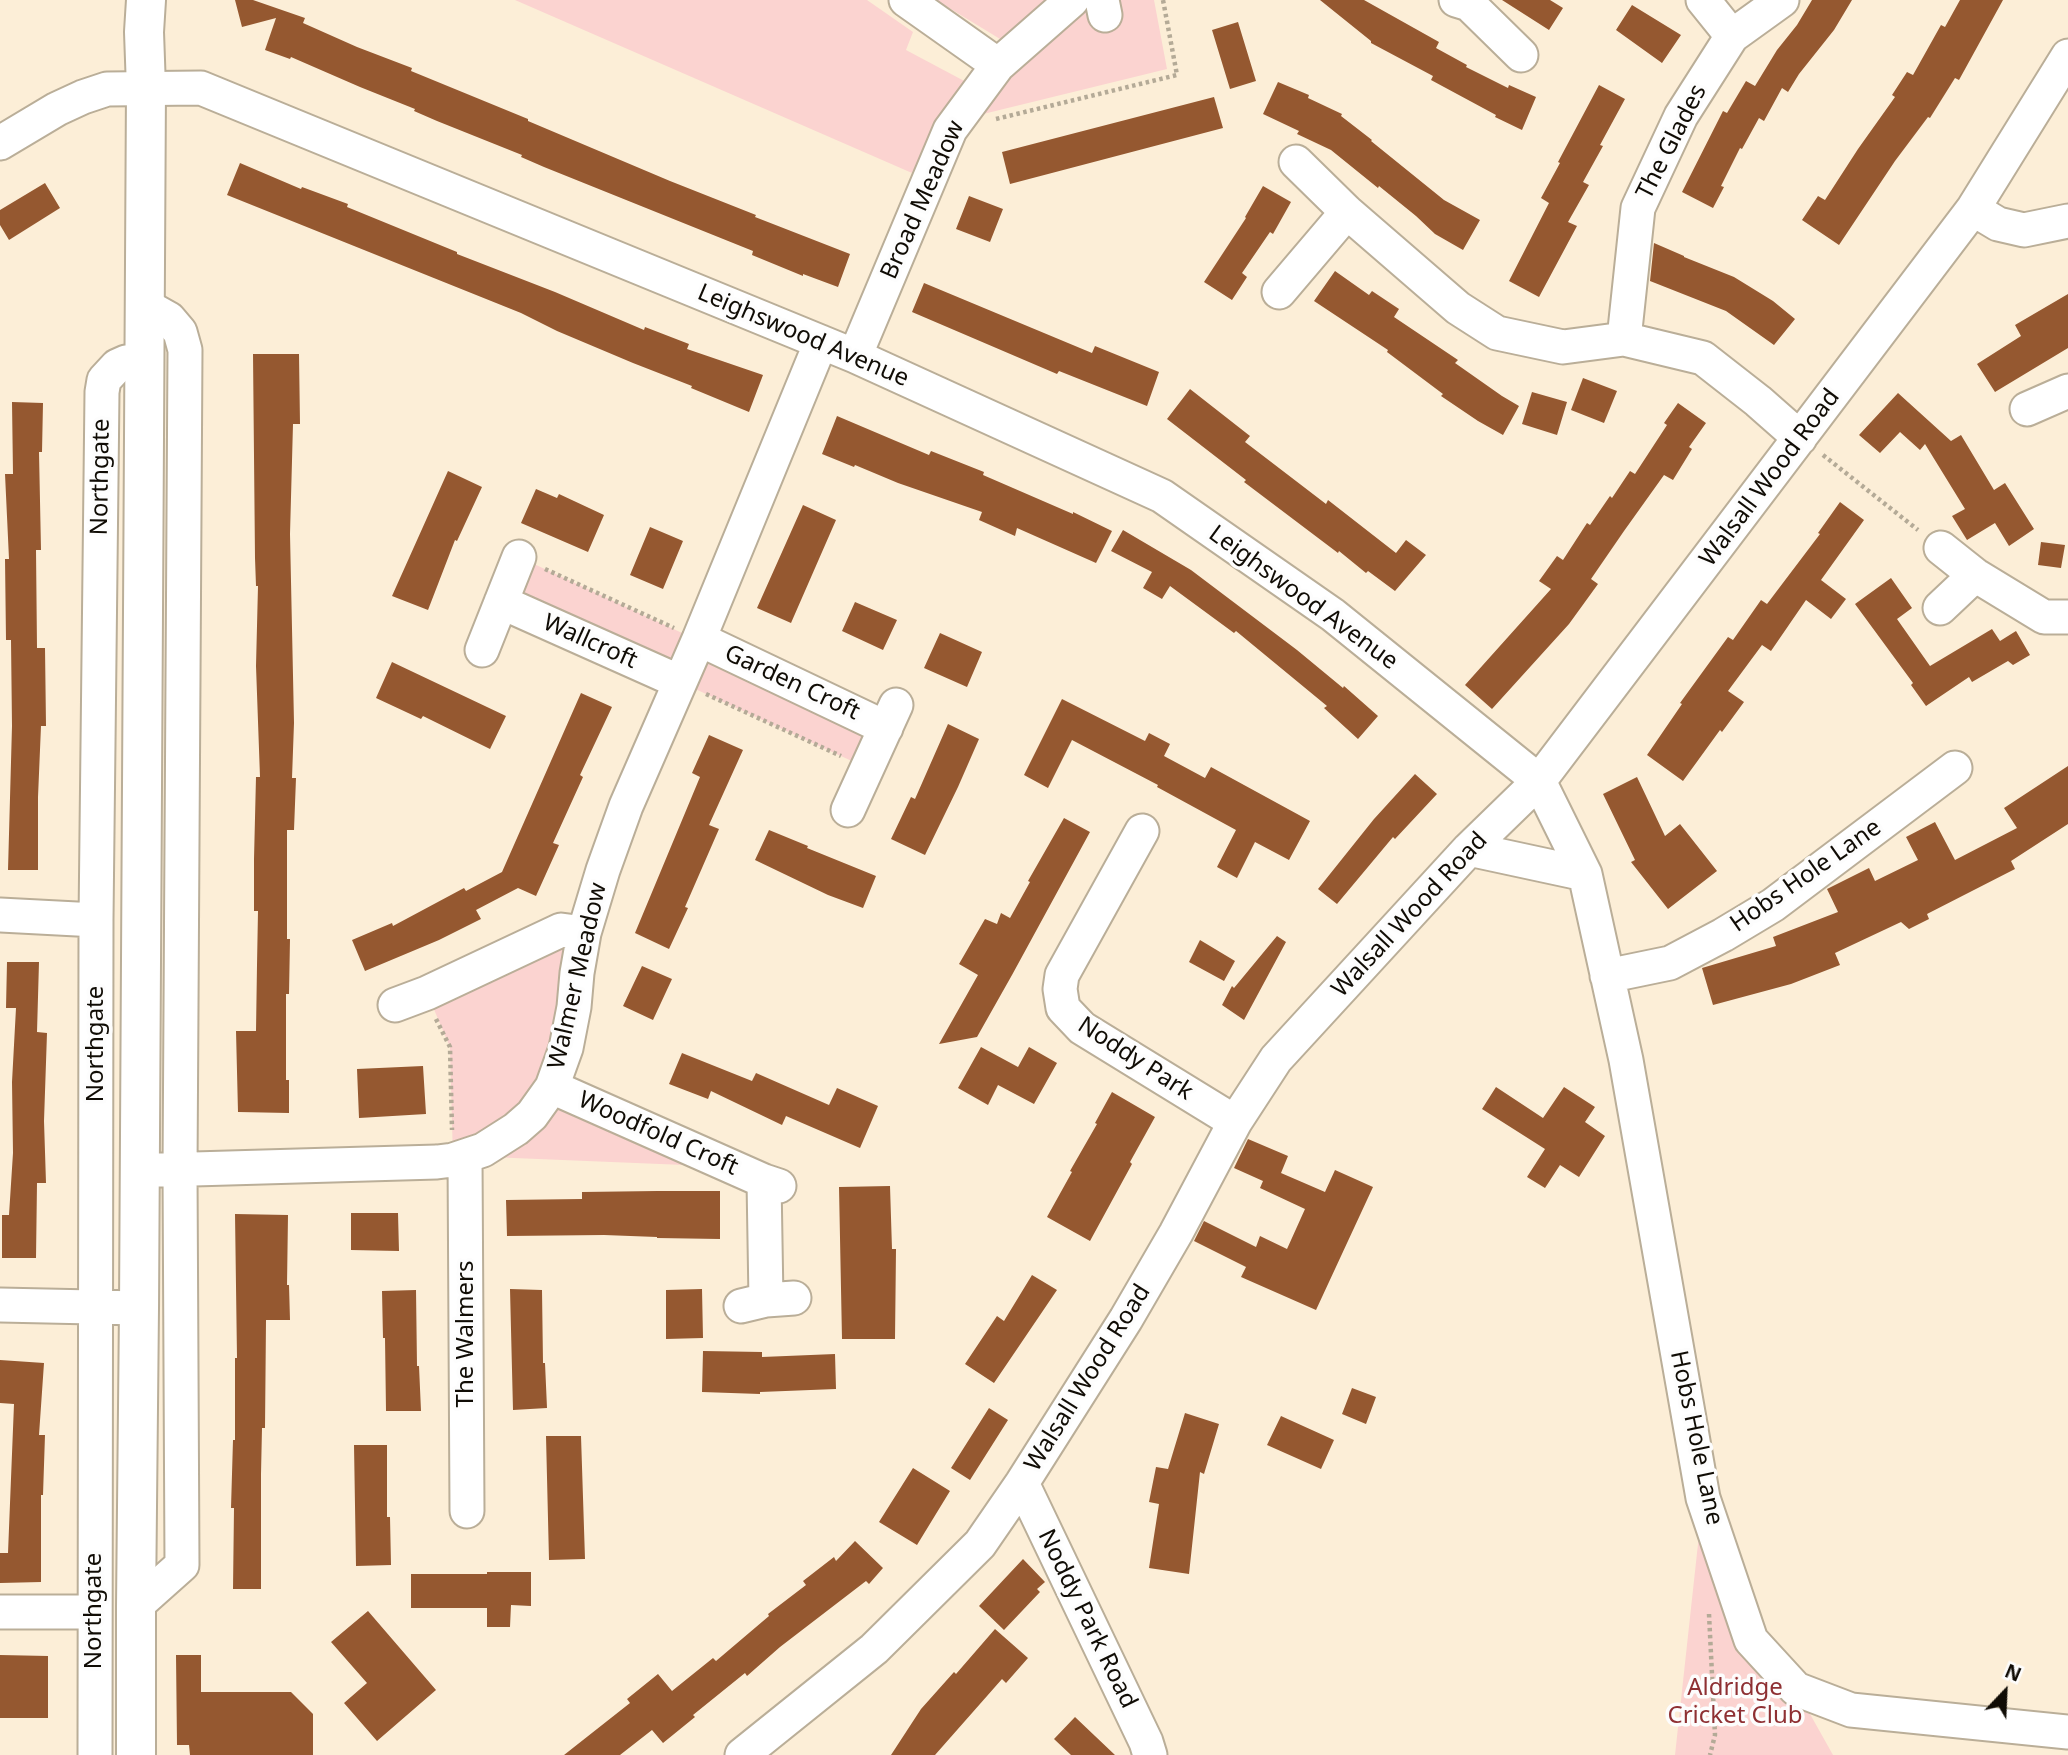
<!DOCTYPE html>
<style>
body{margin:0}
#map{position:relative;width:2068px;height:1755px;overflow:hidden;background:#fceed7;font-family:"Noto Sans",sans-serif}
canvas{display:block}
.north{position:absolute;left:1970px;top:1657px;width:70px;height:70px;-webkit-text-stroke:5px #fdfdfd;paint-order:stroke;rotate:23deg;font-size:19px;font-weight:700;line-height:28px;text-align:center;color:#100c05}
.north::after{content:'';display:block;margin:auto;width:24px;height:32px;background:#100c05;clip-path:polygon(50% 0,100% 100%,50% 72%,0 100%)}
</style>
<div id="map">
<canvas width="2068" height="1755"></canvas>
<div class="north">N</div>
</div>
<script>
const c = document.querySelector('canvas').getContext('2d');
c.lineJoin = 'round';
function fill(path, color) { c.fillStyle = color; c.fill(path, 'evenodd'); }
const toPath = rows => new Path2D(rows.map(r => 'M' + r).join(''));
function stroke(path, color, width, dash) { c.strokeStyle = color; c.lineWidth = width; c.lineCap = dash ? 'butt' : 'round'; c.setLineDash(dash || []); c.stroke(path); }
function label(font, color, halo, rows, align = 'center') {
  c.font = font + ' "Noto Sans",sans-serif'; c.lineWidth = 7; c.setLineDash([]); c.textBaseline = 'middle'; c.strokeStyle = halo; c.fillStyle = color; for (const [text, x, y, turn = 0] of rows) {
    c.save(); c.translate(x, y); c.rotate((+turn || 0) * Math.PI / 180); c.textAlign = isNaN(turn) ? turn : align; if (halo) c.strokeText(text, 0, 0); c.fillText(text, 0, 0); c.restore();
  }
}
const green = toPath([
 [515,0,867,0,913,32,906,50,968,83,937,128,912,173],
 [936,0,1050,0,1005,42],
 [1084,0,1154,0,1167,69,971,117],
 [519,557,886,728,867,768,680,682,501,602],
 [584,933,552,1087,733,1167,465,1156,453,1160,450,1047,427,993],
 [1703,1498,1751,1640,1796,1689,1833,1755,1675,1755]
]);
const building = toPath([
 [235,0,253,0,305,18,303,23,357,47,412,68,411,71,528,119,528,121,670,181,756,215,755,217,850,254,838,287,803,274,803,276,752,255,753,251,544,167,521,157,522,155,437,121,414,111,415,109,360,87,291,57,290,59,265,50,276,18,242,27],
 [1320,0,1364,0,1439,42,1436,48,1467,65,1466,67,1508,88,1509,85,1536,97,1522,130,1495,117,1496,115,1431,80,1433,76,1371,43,1371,41],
 [1502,0,1550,0,1563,8,1549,30],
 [1812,0,1852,0,1834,30,1799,74,1788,92,1782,88,1764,121,1759,118,1742,149,1740,148,1721,186,1724,187,1713,208,1682,192,1723,111,1727,113,1746,81,1755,86,1777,50,1797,25],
 [1960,0,2003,0,1959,80,1955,78,1930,118,1928,117,1895,161,1839,245,1802,220,1818,196,1825,200,1858,149,1895,97,1892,95,1907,72,1913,75,1941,25,1945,27],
 [1632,5,1681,35,1662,63,1616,30],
 [1238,22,1256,81,1230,89,1212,30],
 [1278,82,1309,95,1308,98,1342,114,1341,116,1372,140,1371,141,1444,200,1480,220,1463,250,1435,234,1416,216,1379,186,1378,188,1331,150,1297,134,1299,131,1263,114],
 [1599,85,1625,99,1600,145,1603,146,1583,182,1589,185,1568,222,1577,226,1539,297,1509,281,1549,203,1541,198,1560,163,1558,162],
 [1214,97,1223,128,1010,184,1002,152],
 [240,163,301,189,302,187,348,204,347,207,457,252,457,254,555,292,644,330,645,327,689,344,687,349,763,375,749,412,691,388,692,386,633,363,557,331,521,313,227,195],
 [45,183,60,208,9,240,0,225,0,210],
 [1263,186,1291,202,1273,234,1270,232,1242,273,1247,277,1232,300,1204,282,1246,218,1245,217],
 [969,196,1003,209,990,242,956,229],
 [1654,243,1684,256,1684,257,1734,277,1773,301,1795,319,1774,345,1726,311,1650,281],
 [1335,271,1369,295,1372,291,1399,309,1394,317,1458,360,1455,363,1502,396,1519,406,1503,435,1478,421,1441,396,1443,394,1387,352,1388,350,1314,301],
 [924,283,1092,353,1095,346,1159,372,1147,406,1059,371,1057,374,912,312],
 [2068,294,2068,348,1995,392,1977,364,2021,336,2015,325],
 [253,354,299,354,300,424,293,424,290,534,294,723,292,778,296,778,294,830,287,830,287,939,290,939,289,994,286,994,286,1080,289,1080,289,1113,238,1112,236,1031,256,1031,257,965,258,911,254,911,254,859,256,777,260,777,256,666,258,586,256,586,255,558],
 [1583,378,1617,391,1604,423,1571,410],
 [1190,389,1250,436,1245,442,1326,504,1328,500,1396,553,1406,540,1426,555,1395,591,1368,571,1366,573,1339,551,1338,553,1244,482,1246,480,1167,419],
 [1532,392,1567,402,1557,435,1522,424],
 [1898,393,1951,441,1961,435,1994,490,2005,483,2034,529,2009,546,1995,523,1967,540,1952,516,1965,509,1925,444,1920,450,1900,432,1880,453,1859,435],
 [12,402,43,403,42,452,39,452,41,550,36,550,37,648,45,648,46,726,41,726,38,797,38,870,8,870,12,726,11,640,6,640,5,559,9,559,5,474,13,474],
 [1678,403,1706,423,1689,447,1692,449,1673,480,1664,475,1624,531,1591,579,1598,584,1569,624,1492,709,1465,685,1551,589,1539,581,1557,556,1563,560,1587,523,1590,525,1610,496,1612,498,1630,471,1635,474,1667,425,1664,423],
 [837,416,929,455,931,451,984,472,983,475,1073,514,1073,512,1112,531,1096,563,1017,528,1015,536,979,520,982,512,898,483,855,465,854,467,822,454],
 [448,471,482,487,457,541,455,540,428,610,392,596],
 [536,489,557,498,559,494,604,515,588,552,521,523],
 [1840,502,1864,520,1821,580,1846,599,1831,619,1806,600,1771,651,1762,645,1728,691,1744,702,1722,732,1720,730,1683,781,1647,755,1682,704,1680,703,1728,637,1733,640,1761,600,1767,604,1820,534,1818,533],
 [803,505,836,520,791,623,757,608],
 [650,527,683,541,663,589,630,575],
 [1123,530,1191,570,1297,650,1343,688,1344,686,1378,716,1358,739,1324,708,1327,706,1236,631,1234,633,1170,586,1162,599,1143,588,1152,572,1111,551],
 [2041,542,2065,545,2061,568,2038,565],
 [1891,578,1912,608,1897,619,1930,666,1992,629,2000,641,2016,631,2030,655,2013,665,2008,661,1972,682,1969,677,1926,706,1911,685,1913,683,1855,604],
 [855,602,897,620,883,650,842,631],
 [940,633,982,652,967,687,924,668],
 [392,662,506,716,490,749,423,716,421,719,376,698],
 [581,693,612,707,580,775,583,777,553,843,559,845,536,896,518,888,476,910,481,919,439,940,365,971,352,940,392,923,393,926,464,888,466,891,502,872],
 [1062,699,1145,741,1149,733,1170,744,1164,756,1205,778,1211,767,1310,821,1289,860,1255,842,1237,878,1217,867,1236,830,1157,787,1158,785,1072,740,1048,788,1024,775],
 [948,724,979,739,958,787,925,855,891,839,911,797,915,799],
 [709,735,743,750,709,825,719,829,685,907,688,908,669,949,635,933,700,777,692,773],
 [2068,766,2068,824,2011,861,2015,869,1927,914,1929,919,1909,929,1901,922,1835,953,1840,965,1791,984,1713,1005,1702,968,1776,946,1773,937,1838,912,1827,889,1869,868,1875,881,1918,860,1906,837,1935,822,1955,860,2017,828,2004,808],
 [1415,774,1437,794,1395,839,1393,837,1337,904,1318,889,1374,819],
 [1637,777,1665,836,1680,824,1717,871,1668,909,1631,862,1635,860,1603,794],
 [1064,818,1090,832,1012,975,977,1037,939,1044,978,975,959,964,985,919,997,924,1001,913,1010,918,1030,882,1028,881],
 [769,830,808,846,807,848,876,876,863,908,828,895,755,860],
 [1277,936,1286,942,1244,1020,1222,1005,1232,986,1234,988],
 [1200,940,1235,961,1224,981,1189,962],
 [7,962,39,962,37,1032,47,1033,44,1121,46,1183,37,1183,36,1258,2,1258,2,1215,9,1215,13,1153,12,1082,16,1008,6,1008],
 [642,966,672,979,653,1020,623,1006],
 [981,1047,1018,1067,1029,1047,1057,1063,1034,1104,998,1085,988,1105,958,1088],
 [682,1053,752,1081,756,1073,829,1105,837,1088,878,1106,860,1148,786,1116,782,1125,711,1091,708,1099,669,1084],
 [423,1066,426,1114,359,1118,357,1069],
 [1496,1087,1543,1118,1564,1087,1595,1107,1585,1122,1605,1136,1579,1177,1560,1165,1545,1188,1527,1177,1545,1149,1482,1109],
 [1112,1092,1155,1117,1130,1162,1132,1164,1090,1241,1047,1217,1072,1172,1070,1171,1097,1124,1095,1123],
 [1248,1139,1288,1156,1281,1173,1325,1192,1335,1170,1373,1187,1316,1310,1241,1277,1246,1267,1194,1241,1204,1221,1256,1247,1260,1236,1287,1249,1305,1209,1260,1188,1263,1181,1234,1168],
 [890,1186,892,1249,896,1249,895,1339,842,1339,839,1187],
 [657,1191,720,1191,720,1239,657,1238,657,1237,604,1235,507,1236,506,1200,582,1199,582,1192],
 [351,1213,398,1213,399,1251,351,1250],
 [235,1214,288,1215,287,1285,289,1285,290,1320,266,1320,265,1428,262,1428,261,1474,261,1589,233,1589,234,1508,231,1508,233,1440,235,1440,235,1358,237,1358],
 [1032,1275,1057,1290,994,1383,965,1364,997,1316,1004,1321],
 [510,1289,542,1290,543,1363,545,1363,547,1408,513,1410],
 [702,1289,703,1338,666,1339,666,1290],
 [416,1290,417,1366,419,1366,421,1411,386,1411,385,1338,383,1338,382,1291],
 [703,1351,762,1352,762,1357,835,1354,836,1389,760,1392,760,1394,702,1392],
 [0,1360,44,1363,39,1435,45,1435,43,1495,41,1495,41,1582,0,1583,0,1553,8,1553,14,1404,0,1403],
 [1352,1388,1376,1397,1366,1424,1342,1414],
 [989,1408,1008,1420,970,1480,951,1468],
 [1185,1413,1219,1424,1204,1474,1200,1472,1189,1574,1149,1568,1159,1504,1149,1502,1156,1467,1168,1469],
 [1281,1416,1334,1440,1321,1469,1267,1445],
 [546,1436,581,1436,585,1559,549,1560],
 [354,1445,387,1445,387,1517,390,1517,391,1565,356,1566],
 [913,1468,950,1491,917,1545,879,1522],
 [855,1541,883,1568,869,1584,866,1581,780,1647,747,1676,745,1673,693,1715,695,1717,663,1743,652,1730,620,1755,564,1755,630,1703,627,1699,658,1674,672,1691,713,1658,716,1661,769,1616,768,1614,806,1585,803,1581,834,1557,836,1561],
 [1023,1559,1045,1582,1037,1589,1040,1592,1004,1630,979,1606],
 [487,1572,531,1572,531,1606,511,1605,510,1627,487,1627,487,1608,411,1608,411,1574,487,1574],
 [368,1611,436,1690,377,1741,344,1703,367,1683,331,1642],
 [995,1629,1028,1658,1006,1683,1002,1679,935,1755,891,1755,921,1709,954,1672,956,1674],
 [0,1655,48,1656,48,1718,0,1718],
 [176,1655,201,1655,201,1692,291,1692,313,1714,313,1755,190,1755,189,1745,177,1745],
 [1075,1717,1115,1755,1071,1755,1054,1739]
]);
const path = toPath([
 [996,119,1177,75,1163,0],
 [1823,455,1918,530],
 [545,569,674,628],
 [706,694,841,756],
 [436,1019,450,1047,452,1130],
 [1709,1614,1715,1735,1710,1755]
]);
const minor = toPath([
 [906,0,998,65],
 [1102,0,1105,15],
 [1456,0,1469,4,1521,55],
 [1703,0,1732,36],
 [0,143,57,109,83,97,107,89,201,88,855,356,1162,496,1333,615,1539,781,1585,874,1626,1060,1703,1498,1751,1640,1796,1689,1851,1710,2068,1732],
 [1296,162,1347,212,1458,308,1497,333,1563,347,1624,339,1703,358,1758,401,1800,438],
 [1973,209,1998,224,2024,230,2068,221],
 [1279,292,1347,212],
 [1624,339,1638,208,1681,116,1732,36,1782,0],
 [855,356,950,130,998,65,1072,0],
 [2027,409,2068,391],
 [1941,548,1975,575,2044,617,2068,617],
 [501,602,680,682],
 [1940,608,1975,575],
 [699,639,886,728],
 [482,650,519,557],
 [848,810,896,705],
 [1142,831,1062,975,1060,989,1063,1008,1082,1028,1235,1122],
 [1469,849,1585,874],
 [0,915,96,920],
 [1607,976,1670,963,1723,935,1773,905,1955,768],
 [395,1005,427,993,561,930,584,933],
 [552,1087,764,1181,779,1186],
 [465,1156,467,1511],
 [159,1170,437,1162,453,1160,483,1150,516,1129,532,1115,552,1087,566,1048,574,1007,577,973,584,933,603,870,626,806,699,639,821,342],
 [764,1181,766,1300],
 [0,1305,139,1308],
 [741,1306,766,1300,794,1298],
 [1022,1483,1146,1742,1150,1755],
 [136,1606,182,1565,180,1170,185,350,180,332,169,319,144,305],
 [0,1612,94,1612],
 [95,1755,96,920,102,392,104,380,117,366,126,362,143,361],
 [742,1755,874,1649,980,1544,1022,1483,1126,1319,1176,1233,1235,1122,1276,1059,1469,849,1539,781,1973,209,2068,56]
]);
const major = toPath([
 [136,1755,136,1606,139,1308,146,88,144,32,146,0]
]);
const streetNames = [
 ["The Glades",1672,142,-63],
 ["Broad Meadow",923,200,-66],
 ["Leighswood Avenue",803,336,23],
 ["Northgate",101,477,-89],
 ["Walsall Wood Road",1770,478,-53],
 ["Leighswood Avenue",1303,598,36],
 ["Wallcroft",590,642,24],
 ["Garden Croft",792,683,25],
 ["Hobs Hole Lane",1806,876,-35],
 ["Walsall Wood Road",1410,915,-47],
 ["Walmer Meadow",578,976,-77],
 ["Northgate",96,1044,-90],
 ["Noddy Park",1135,1059,33],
 ["Woodfold Croft",658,1134,24],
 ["The Walmers",466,1334,-90],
 ["Walsall Wood Road",1088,1378,-58],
 ["Hobs Hole Lane",1696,1438,78],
 ["Northgate",94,1611,-90],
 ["Noddy Park Road",1087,1619,64]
];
const parkNames = [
 ["Aldridge",1735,1688],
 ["Cricket Club",1735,1716]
];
fill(green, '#fbd3d0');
fill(building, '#955830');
stroke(minor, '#baae98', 37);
stroke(major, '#baae98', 42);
stroke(path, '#b4aa97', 4.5, [3.5, 3.5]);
stroke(minor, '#fff', 33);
stroke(major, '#fff', 38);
label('24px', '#100c05', '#fdfdfd', streetNames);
label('24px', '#8e3033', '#fdfdfd', parkNames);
</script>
